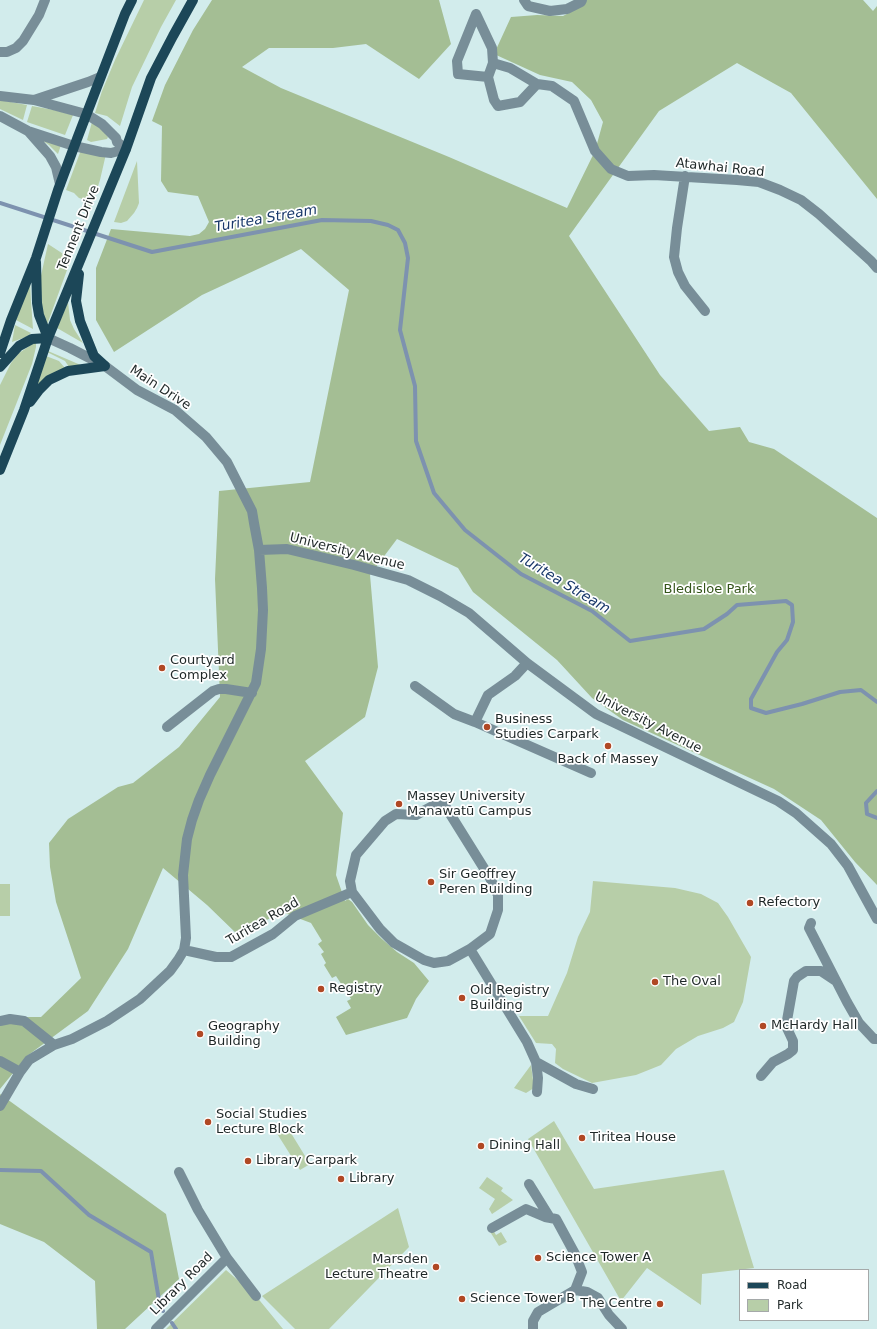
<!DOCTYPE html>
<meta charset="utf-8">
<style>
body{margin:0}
#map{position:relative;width:877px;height:1329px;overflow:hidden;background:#d2ecec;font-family:"DejaVu Sans",sans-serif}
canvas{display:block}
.legend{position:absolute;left:739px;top:1269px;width:130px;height:52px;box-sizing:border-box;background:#fff;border:1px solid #a5a9a9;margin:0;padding:5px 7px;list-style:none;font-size:12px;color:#1e2727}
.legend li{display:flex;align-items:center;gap:8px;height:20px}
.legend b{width:20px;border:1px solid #a5a9a9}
</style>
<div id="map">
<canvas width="877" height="1329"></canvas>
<ul class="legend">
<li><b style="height:5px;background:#1c4758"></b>Road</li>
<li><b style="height:11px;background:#b7cea8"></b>Park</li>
</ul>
</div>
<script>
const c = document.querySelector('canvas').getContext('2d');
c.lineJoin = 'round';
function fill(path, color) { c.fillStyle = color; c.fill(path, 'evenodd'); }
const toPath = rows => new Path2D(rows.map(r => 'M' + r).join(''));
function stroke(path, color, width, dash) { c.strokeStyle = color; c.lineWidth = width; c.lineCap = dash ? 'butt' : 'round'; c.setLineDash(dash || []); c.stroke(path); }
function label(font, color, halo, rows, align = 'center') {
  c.font = font + ' "DejaVu Sans",sans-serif'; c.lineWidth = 3.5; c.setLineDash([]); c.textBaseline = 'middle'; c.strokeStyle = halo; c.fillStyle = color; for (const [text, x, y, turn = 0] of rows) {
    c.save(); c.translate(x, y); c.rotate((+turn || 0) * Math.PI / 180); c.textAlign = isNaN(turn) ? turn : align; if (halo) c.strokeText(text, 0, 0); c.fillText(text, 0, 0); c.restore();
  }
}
const green = toPath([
 [144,0,176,0,161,27,132,87,120,126,107,116,95,113,102,91,115,60],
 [0,100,27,105,23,120,0,109],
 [32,106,54,110,73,115,65,135,27,122],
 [92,122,97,122,108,137,107,139,91,142,87,140],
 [40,139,61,145,58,154,49,145],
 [81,150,106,154,100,180,91,208,87,207,88,203,85,200,79,198,74,193,66,190],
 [137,161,139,203,137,208,134,213,127,221,121,223,114,222],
 [48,244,71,259,47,325,42,312,40,280],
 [30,282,31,301,33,329,16,320],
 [68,302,70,320,74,329,83,343,57,328],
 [15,325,31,333,26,337,12,342],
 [34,343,36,343,36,347,32,364,0,445,0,385,11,363,19,353],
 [48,351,83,366,69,367,65,361,47,352],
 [46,356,59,361,65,368,35,389],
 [593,881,675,888,701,894,718,903,728,917,751,957,743,1002,734,1022,723,1028,698,1036,676,1049,661,1065,636,1075,592,1083,563,1069,555,1063,556,1049,552,1044,536,1043,519,1016,548,1016,567,973,578,937,590,912],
 [0,884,10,884,10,916,0,916],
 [531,1065,534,1088,526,1093,514,1088],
 [554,1121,594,1189,724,1170,754,1268,702,1274,701,1305,647,1268,621,1301,528,1139],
 [286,1125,310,1164,300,1170,276,1132],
 [487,1177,503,1188,501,1191,513,1200,492,1214,489,1209,495,1199,479,1188],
 [398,1208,409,1247,329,1329,295,1329,262,1296],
 [492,1228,496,1235,501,1232,507,1242,499,1246,489,1230],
 [226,1270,256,1296,283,1329,166,1329]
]);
const forest = toPath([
 [212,0,439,0,451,44,419,79,366,44,333,48,269,48,242,67,281,88,449,157,567,208,595,151,603,122,591,100,572,82,540,75,494,54,511,17,537,15,563,16,582,6,587,0,863,0,873,11,877,6,877,199,791,93,737,63,659,111,569,236,660,375,709,431,740,427,749,442,774,449,877,518,877,885,855,862,821,820,774,789,623,720,592,698,557,660,473,592,458,568,397,539,370,575,378,667,365,717,305,761,343,813,336,875,345,901,348,899,352,902,368,925,382,939,397,952,414,963,429,981,416,999,407,1018,346,1035,336,1017,351,1008,347,1001,351,999,336,976,332,978,324,965,326,963,321,954,324,952,318,944,322,941,311,923,282,912,238,935,207,905,163,868,128,949,88,1011,27,1056,0,1089,0,1017,41,1017,81,978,56,902,50,867,49,843,68,819,118,787,133,783,179,747,220,697,215,579,219,491,310,482,349,290,301,249,202,295,114,352,96,320,96,268,111,229,190,236,199,234,205,229,209,222,198,196,168,192,161,181,162,126,152,121,165,85,193,30],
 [0,1094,166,1214,179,1279,125,1329,97,1329,95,1281,44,1242,0,1224]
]);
const stream = toPath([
 [0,203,152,252,322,220,371,221,388,225,398,230,405,243,408,258,400,330,415,386,416,441,434,493,465,530,521,574,592,611,630,641,704,629,727,614,737,605,786,601,792,605,793,622,787,640,777,652,751,699,751,708,766,713,802,704,840,692,861,690,877,702],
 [877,791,866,803,867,814,877,818],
 [0,1170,41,1171,89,1215,151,1252,160,1306,163,1311],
 [172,1323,176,1329]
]);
const minor = toPath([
 [524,0,528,6,550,11,567,9,581,2,582,0],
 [476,14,457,61,458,74,488,77,494,100,498,106,520,102,537,84,552,86,574,101,595,151,611,169,628,176,654,175,737,180,759,182,780,190,801,200,819,214,871,261,877,268],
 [476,14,492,48,493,63],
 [0,52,7,52,16,48,23,41,39,15,45,0],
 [488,77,493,63,510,68,537,84],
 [0,96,34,100,86,114,102,124,116,138,117,142,126,149],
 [34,100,88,82,100,77],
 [0,116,28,131,74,146,101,152,111,153,126,149],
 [28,131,50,156,56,167,60,184],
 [685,176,677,228,674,257,678,272,685,286,705,311],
 [259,550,287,549,354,565,408,580,440,596,469,613,527,663,596,714,778,801,796,813,831,844,848,866,877,919],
 [415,686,454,714,475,722,488,695,515,676,527,663],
 [475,722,591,773],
 [167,727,213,691,219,689,226,689,252,693],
 [442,801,490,878,498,895,498,910,490,934,470,949,448,961,434,963,424,960,394,943,380,929,352,892,350,881,356,855,385,821,396,814,416,815,442,801],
 [811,923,809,928,847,1002,859,1023,874,1039,877,1039],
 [470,949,527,1042,536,1062,538,1078,537,1092],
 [184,950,216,957,231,957,273,934,295,916,352,892],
 [0,1021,10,1019,24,1021,54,1045],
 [0,1061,20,1072],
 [536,1062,576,1084,593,1089],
 [761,1076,773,1062,788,1054,793,1050,793,1041,786,1026,794,981,797,977,806,971,821,971,836,981],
 [0,1106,20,1072,29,1060,54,1045,72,1039,107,1021,140,999,170,971,178,960,184,950,186,938,183,875,187,839,192,820,199,800,210,775,256,683,261,649,263,610,262,588,259,550,254,523,252,511,227,462,206,437,175,410,137,390,105,366,70,348,48,338],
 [179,1172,198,1210,227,1258,256,1296],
 [529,1184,550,1218],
 [492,1228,526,1209,545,1217,556,1219,575,1254,582,1272,575,1290],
 [156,1329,227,1258],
 [533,1329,533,1321,538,1312,575,1290,587,1292,598,1298,609,1315,622,1329]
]);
const major = toPath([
 [79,274,76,301,80,321,94,356,105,366],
 [0,353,11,320,36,258,58,190,77,139,125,14,132,0],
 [0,367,19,346,32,339,48,338,39,315,37,303,36,262],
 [30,402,39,390,49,380,68,371,105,366],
 [0,470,24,410,48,338,126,149,151,78,173,36,193,0]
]);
const markers = [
 [162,668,4,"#b04824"],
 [487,727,4,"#b04824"],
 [608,746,4,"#b04824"],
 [399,804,4,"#b04824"],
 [431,882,4,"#b04824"],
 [750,903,4,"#b04824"],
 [655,982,4,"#b04824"],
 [321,989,4,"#b04824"],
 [462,998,4,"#b04824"],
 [763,1026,4,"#b04824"],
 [200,1034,4,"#b04824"],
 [208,1122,4,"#b04824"],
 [582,1138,4,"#b04824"],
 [481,1146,4,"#b04824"],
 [248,1161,4,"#b04824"],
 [341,1179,4,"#b04824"],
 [538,1258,4,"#b04824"],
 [436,1267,4,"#b04824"],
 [462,1299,4,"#b04824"],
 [660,1304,4,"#b04824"]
];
const streetNames = [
 ["Atawhai Road",720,168,6],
 ["Tennent Drive",79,228,-68],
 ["Main Drive",160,388,33],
 ["University Avenue",347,552,14],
 ["University Avenue",648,723,27],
 ["Turitea Road",263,922,-30],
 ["Library Road",182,1284,-45]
];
const parkNames = [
 ["Bledisloe Park",709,590]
];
const poiNames = [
 ["Courtyard",170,661],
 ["Complex",170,676],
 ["Business",495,720],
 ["Studies Carpark",495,735],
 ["Back of Massey",608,760,"center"],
 ["Massey University",407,797],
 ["Manawatū Campus",407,812],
 ["Sir Geoffrey",439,875],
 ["Peren Building",439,890],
 ["Refectory",758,903],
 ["The Oval",663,982],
 ["Registry",329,989],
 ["Old Registry",470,991],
 ["Building",470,1006],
 ["McHardy Hall",771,1026],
 ["Geography",208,1027],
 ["Building",208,1042],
 ["Social Studies",216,1115],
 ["Lecture Block",216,1130],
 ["Tiritea House",590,1138],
 ["Dining Hall",489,1146],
 ["Library Carpark",256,1161],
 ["Library",349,1179],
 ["Science Tower A",546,1258],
 ["Marsden",428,1260,"right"],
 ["Lecture Theatre",428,1275,"right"],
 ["Science Tower B",470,1299],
 ["The Centre",652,1304,"right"]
];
const waterNames = [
 ["Turitea Stream",266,219,-10],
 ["Turitea Stream",564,584,31]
];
fill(green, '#b7cea8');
fill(forest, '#a4be94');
stroke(stream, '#7d92af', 4);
stroke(minor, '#788e98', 10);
stroke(major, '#1c4758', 10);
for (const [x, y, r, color] of markers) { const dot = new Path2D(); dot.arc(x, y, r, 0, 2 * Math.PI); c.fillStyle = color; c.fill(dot); stroke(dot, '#fff', 1.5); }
label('13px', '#1e2727', '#fff', streetNames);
label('13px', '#34551a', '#fff', parkNames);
label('13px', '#1e2727', '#fff', poiNames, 'left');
label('italic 14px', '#19386a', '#fff', waterNames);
</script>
